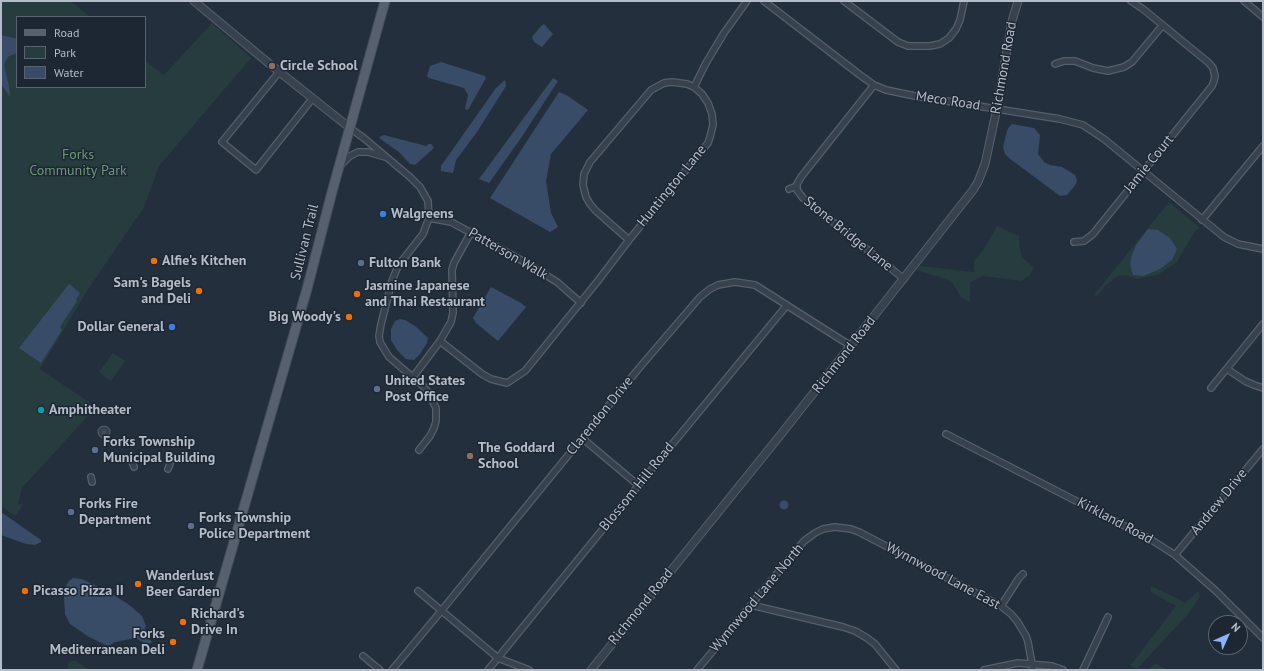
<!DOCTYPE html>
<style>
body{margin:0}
#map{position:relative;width:1264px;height:671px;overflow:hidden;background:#242f3e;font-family:"PT Sans",sans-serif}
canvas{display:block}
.frame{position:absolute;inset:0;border:2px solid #b4bcc9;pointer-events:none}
.legend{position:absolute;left:16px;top:16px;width:130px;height:72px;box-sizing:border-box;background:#1d2633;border:1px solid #59626f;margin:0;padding:5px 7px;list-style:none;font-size:12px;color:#b4bcc9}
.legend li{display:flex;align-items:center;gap:8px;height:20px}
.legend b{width:20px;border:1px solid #59626f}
.north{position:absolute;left:1208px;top:615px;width:40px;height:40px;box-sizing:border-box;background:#1d2633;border:1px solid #59626f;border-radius:50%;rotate:45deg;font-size:11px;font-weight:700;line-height:16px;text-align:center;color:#b4bcc9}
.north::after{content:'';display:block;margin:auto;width:14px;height:18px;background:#8ab4f8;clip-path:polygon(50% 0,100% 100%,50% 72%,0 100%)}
</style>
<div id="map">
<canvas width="1264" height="671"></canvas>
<div class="frame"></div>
<ul class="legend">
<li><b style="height:5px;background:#56606e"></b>Road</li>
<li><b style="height:11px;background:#263c3f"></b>Park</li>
<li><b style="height:11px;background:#394c67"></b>Water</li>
</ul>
<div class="north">N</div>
</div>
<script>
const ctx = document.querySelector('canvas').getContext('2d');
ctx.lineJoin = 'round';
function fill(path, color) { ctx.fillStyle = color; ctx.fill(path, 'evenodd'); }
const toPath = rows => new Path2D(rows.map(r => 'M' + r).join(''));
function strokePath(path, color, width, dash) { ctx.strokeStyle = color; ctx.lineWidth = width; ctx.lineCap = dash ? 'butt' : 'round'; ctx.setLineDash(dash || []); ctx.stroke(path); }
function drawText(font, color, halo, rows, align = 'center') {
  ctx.font = font + ' "PT Sans",sans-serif'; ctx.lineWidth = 3; ctx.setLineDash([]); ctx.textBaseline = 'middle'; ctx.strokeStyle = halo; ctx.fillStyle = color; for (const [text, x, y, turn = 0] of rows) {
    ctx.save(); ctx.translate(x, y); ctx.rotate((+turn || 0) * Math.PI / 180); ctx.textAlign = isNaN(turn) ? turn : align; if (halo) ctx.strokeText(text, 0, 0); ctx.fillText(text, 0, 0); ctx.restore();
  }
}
fill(toPath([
 [1,1,70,1,90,17,17,17,17,87,145,87,145,61,164,75,212,23,251,58,159,166,144,207,87,291,40,369,96,407,22,488,18,503,23,505,15,516,1,506],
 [1169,202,1200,228,1195,231,1177,262,1159,274,1151,276,1137,279,1126,275,1120,275,1116,277,1106,285,1097,296,1094,295],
 [997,226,1019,236,1019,245,1022,257,1034,268,1030,275,1021,281,983,276,970,282,970,302,961,297,951,281,917,270,920,266,974,272,974,261,982,252],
 [113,353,125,361,111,381,99,372],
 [483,441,490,446,485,452,479,447],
 [1151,586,1180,600,1185,603,1198,591,1200,596,1188,614,1137,669,1130,666,1176,606,1151,592],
 [70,661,76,661,89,670,68,670,68,663],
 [1155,663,1168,670,1149,670]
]), '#263c3f');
fill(toPath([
 [544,24,553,34,542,47,534,42,532,37,541,26],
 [1,35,17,39,17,53,9,56,6,60,4,65,9,86,10,97,1,84],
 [441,62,485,76,486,78,468,110,465,109,468,95,464,88,429,78,427,76,430,66],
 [553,78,558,81,521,138,489,183,479,179],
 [505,80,506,86,477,132,456,160,453,173,441,171,441,166,496,88],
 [559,92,568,96,588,110,551,154,546,181,551,213,558,227,550,232,490,198],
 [1012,124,1034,128,1040,135,1038,154,1044,162,1050,165,1062,167,1075,175,1077,180,1076,184,1067,195,1060,196,1009,158,1005,154,1003,147,1007,131,1009,127],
 [384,135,426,146,429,144,431,144,434,148,415,165,410,164,399,152,379,138,381,136],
 [1148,229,1158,230,1170,238,1177,249,1172,260,1160,269,1143,276,1133,275,1130,264,1132,255,1136,245],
 [69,284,80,293,76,300,77,301,60,327,62,330,41,363,19,348],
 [491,287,521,303,526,307,498,341,476,323,473,318],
 [400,319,405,320,415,326,428,338,427,343,420,354,414,360,406,359,397,350,391,340,391,329,395,321],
 '779.5 505a4.5 4.5 0 1 1 9 0a4.5 4.5 0 1 1-9 0Z',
 [1,512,41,540,41,542,35,545,26,544,1,535],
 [73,578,82,579,109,592,128,604,142,616,146,626,144,631,152,642,147,645,136,638,115,642,108,646,89,637,70,624,65,614,64,597,65,588,69,581]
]), '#394c67');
const pedestrian = toPath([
 '100.5 432a3.5 3.5 0 1 1 7 0a3.5 3.5 0 1 1-7 0Z'
]);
const minor = toPath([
 [764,1,860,75,874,85,886,90,915,96,1060,119,1083,125,1104,139,1224,237,1238,244,1263,249],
 [844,1,898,42,908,46,930,46,940,44,949,38,956,29,960,20,964,1],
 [1244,1,1263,17],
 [1055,64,1064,61,1075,61,1093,68,1108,71,1124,67,1132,62,1162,26],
 [279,72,222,142,256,170,312,99],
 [874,85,801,177,797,184,797,190,803,198,904,279],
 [694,87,706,63,724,33,747,1],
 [350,128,365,139,410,177,420,187,428,201,429,218,423,234,398,266,392,281,381,324,379,336,380,342,389,357,423,386,428,392,436,408,436,421,434,428,430,436,419,450],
 [341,165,350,156,358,152,368,152,385,157],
 [789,189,797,186],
 [429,218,451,222,521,260,557,282,581,303],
 [1202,220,1263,146],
 [1074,242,1084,241,1093,234,1212,86,1214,81,1215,76,1213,68,1209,63,1143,9,1131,1],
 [440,341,482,374,491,379,507,383,525,371,597,282,629,240,708,143,710,137,713,125,712,114,708,103,702,94,694,87,687,84,672,82,664,83,651,90,590,162,584,174,583,185,586,197,590,204,596,211,629,240],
 [1227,369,1245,381,1254,385,1263,388],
 [413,377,440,341,451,322,453,313,452,270,454,263,471,232],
 [1211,388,1263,324],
 [946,434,1150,539,1161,546,1175,555,1216,591,1263,638],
 [582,438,638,485],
 [132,462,134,467],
 [168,469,170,464],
 [91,477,92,482],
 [1175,555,1263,449],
 [418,591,498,658,529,670],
 [751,605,843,627,855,631,867,638,875,644,896,670],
 [1001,606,1019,578,1023,574],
 [363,656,380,670],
 [392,670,442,610,640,367,700,297,710,289,718,285,735,282,755,285,851,346],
 [488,670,651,470,787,305],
 [697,670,804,541,815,533,823,529,835,527,851,529,859,532,1001,606,1011,614,1017,621,1026,636,1028,642,1033,670],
 [984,670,1018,663,1052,666,1063,670],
 [1083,670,1108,617]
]);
const tertiary = toPath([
 [194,1,272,66,350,128],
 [591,670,782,433,973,190,978,182,985,164,997,108,1012,21,1018,1]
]);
const primary = toPath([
 [197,670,307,289,332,192,385,1]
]);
strokePath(pedestrian, '#565f6c', 6);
strokePath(minor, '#565f6c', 8);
strokePath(tertiary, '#565f6c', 9);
strokePath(primary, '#414a57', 11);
strokePath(pedestrian, '#38414e', 4);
strokePath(minor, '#38414e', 5.5);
strokePath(tertiary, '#38414e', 7);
strokePath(primary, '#56606e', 9);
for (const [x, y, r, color] of [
 [272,66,4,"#8d6e63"],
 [383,214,4,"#3f7fe0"],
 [154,261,4,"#e8710a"],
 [361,263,4,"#5c6f8a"],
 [199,291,4,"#e8710a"],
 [357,294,4,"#e8710a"],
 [349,317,4,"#e8710a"],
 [172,327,4,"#3f7fe0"],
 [377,389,4,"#5c6f8a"],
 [41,410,4,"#0f9aa8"],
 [95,450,4,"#5c6f8a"],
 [470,456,4,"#8d6e63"],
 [71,512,4,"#5c6f8a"],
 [191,526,4,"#5c6f8a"],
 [138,584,4,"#e8710a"],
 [25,591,4,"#e8710a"],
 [183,622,4,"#e8710a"],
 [173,642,4,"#e8710a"]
]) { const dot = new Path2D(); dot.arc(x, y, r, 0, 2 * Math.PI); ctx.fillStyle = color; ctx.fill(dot); strokePath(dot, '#1d2633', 1.5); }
drawText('bold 14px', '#b4bcc9', '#1d2633', [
 ["Circle School",280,66],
 ["Walgreens",391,214],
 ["Alfie's Kitchen",162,261],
 ["Fulton Bank",369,263],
 ["Sam's Bagels",191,283,"right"],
 ["and Deli",191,299,"right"],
 ["Jasmine Japanese",365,286],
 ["and Thai Restaurant",365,302],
 ["Big Woody's",341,317,"right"],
 ["Dollar General",164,327,"right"],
 ["United States",385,381],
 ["Post Office",385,397],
 ["Amphitheater",49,410],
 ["Forks Township",103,442],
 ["Municipal Building",103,458],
 ["The Goddard",478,448],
 ["School",478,464],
 ["Forks Fire",79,504],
 ["Department",79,520],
 ["Forks Township",199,518],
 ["Police Department",199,534],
 ["Wanderlust",146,576],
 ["Beer Garden",146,592],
 ["Picasso Pizza II",33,591],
 ["Richard's",191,614],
 ["Drive In",191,630],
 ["Forks",165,634,"right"],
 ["Mediterranean Deli",165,650,"right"]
], 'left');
drawText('14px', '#b4bcc9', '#1d2633', [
 ["Richmond Road",1004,68,-80],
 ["Meco Road",948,101,9],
 ["Jamie Court",1149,164,-51],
 ["Huntington Lane",672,186,-51],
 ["Stone Bridge Lane",848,234,39],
 ["Sullivan Trail",305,242,-76],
 ["Patterson Walk",508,254,30],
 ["Richmond Road",844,355,-52],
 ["Clarendon Drive",600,416,-51],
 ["Blossom Hill Road",637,487,-51],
 ["Andrew Drive",1219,502,-51],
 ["Kirkland Road",1115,521,28],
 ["Wynnwood Lane East",943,576,28],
 ["Wynnwood Lane North",757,598,-50],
 ["Richmond Road",641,607,-51]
]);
drawText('14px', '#6b9a76', '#1d2633', [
 ["Forks",78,155],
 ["Community Park",78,171]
]);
</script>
